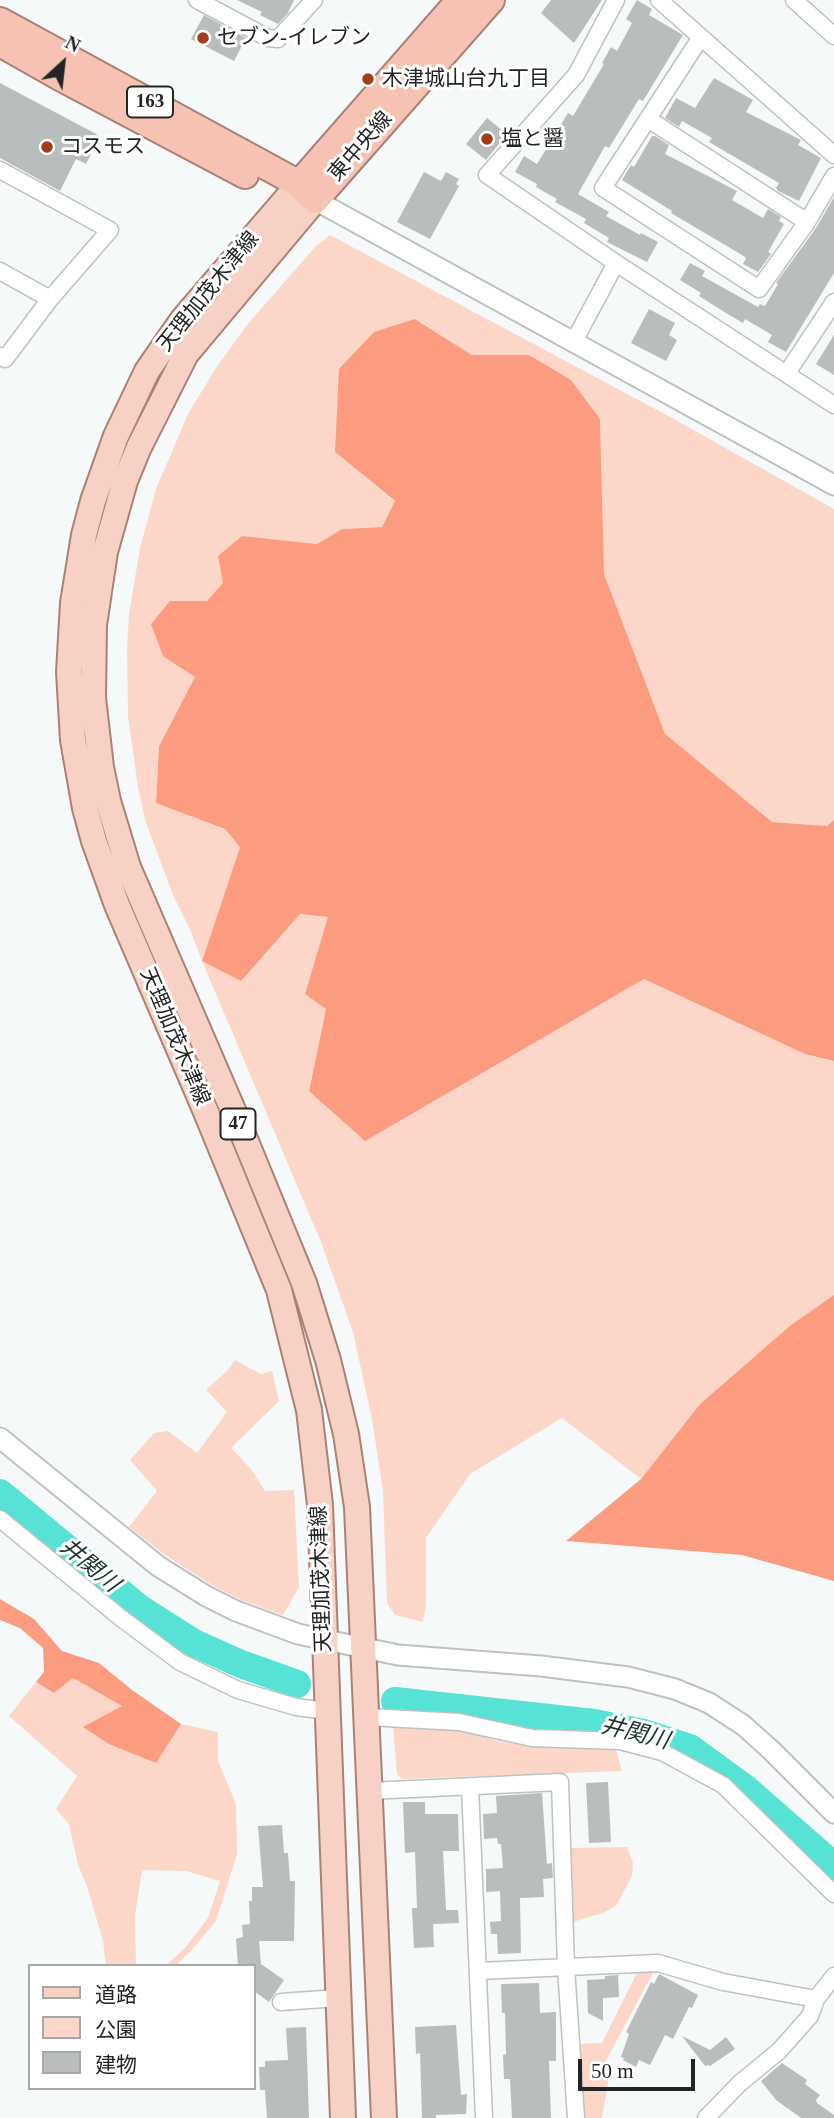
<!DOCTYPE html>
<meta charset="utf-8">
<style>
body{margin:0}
#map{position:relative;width:834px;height:2118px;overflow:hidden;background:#f5f9f9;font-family:"Times New Roman","Noto Sans JP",serif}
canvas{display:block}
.legend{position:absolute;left:28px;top:1964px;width:228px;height:126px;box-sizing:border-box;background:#fff;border:2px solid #a7a7a7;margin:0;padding:9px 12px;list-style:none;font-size:21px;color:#232424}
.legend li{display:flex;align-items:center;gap:14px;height:35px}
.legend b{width:35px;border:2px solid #a7a7a7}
.north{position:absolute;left:28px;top:28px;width:70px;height:70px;-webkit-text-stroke:5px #fff;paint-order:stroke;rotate:27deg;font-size:19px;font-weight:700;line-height:28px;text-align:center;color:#232424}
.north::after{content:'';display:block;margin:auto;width:24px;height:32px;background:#232424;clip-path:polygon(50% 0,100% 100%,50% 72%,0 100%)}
.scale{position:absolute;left:578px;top:2059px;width:117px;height:32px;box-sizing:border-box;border:4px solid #232424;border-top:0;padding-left:9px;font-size:21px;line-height:24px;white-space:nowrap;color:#232424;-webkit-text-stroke:5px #fff;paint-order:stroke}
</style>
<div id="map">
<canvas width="834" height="2118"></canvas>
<ul class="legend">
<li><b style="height:9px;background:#f8d1c6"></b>道路</li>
<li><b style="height:19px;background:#fdd6ca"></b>公園</li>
<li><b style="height:19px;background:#b9bdbd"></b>建物</li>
</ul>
<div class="north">N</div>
<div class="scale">50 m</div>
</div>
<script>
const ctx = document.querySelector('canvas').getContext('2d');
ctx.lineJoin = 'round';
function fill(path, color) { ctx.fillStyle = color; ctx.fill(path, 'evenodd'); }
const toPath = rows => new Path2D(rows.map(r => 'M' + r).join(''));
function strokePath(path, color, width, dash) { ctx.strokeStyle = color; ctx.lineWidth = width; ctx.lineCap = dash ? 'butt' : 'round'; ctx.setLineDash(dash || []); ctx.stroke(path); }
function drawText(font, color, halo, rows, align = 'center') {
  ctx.font = font + ' "Times New Roman","Noto Sans JP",serif'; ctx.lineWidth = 6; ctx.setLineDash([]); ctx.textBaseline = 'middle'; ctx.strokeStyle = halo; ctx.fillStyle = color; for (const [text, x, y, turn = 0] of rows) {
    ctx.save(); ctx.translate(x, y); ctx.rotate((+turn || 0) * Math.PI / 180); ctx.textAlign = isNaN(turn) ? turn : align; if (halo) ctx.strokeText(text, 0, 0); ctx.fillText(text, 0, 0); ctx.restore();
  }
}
fill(toPath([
 [330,235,674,419,834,509,834,820,827,826,772,822,665,735,604,574,600,419,529,355,472,355,416,319,335,452,395,502,382,527,342,529,317,544,242,537,223,584,207,601,170,601,195,677,159,746,156,803,225,829,240,847,202,961,241,980,300,914,329,917,305,994,326,1008,309,1090,364,1140,644,979,805,1054,834,1061,834,1295,791,1325,700,1404,641,1479,562,1418,470,1474,426,1538,426,1604,423,1622,395,1615,387,1603,383,1491,372,1419,353,1332,321,1242,202,961,190,929,173,895,146,823,138,787,128,716,127,648,129,614,140,548,156,489,189,412,216,368,247,325,316,246],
 [235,1360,261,1374,272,1371,279,1401,231,1448,251,1469,265,1491,294,1490,299,1587,283,1615,241,1600,212,1585,165,1555,129,1527,157,1491,130,1460,154,1433,168,1431,197,1453,227,1412,206,1390,228,1370],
 [73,1678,123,1706,84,1727,155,1763,181,1724,218,1732,218,1761,236,1804,237,1854,216,1921,190,1952,175,1966,165,1966,184,1949,208,1918,220,1881,186,1871,142,1870,135,1916,136,1966,106,1966,103,1941,87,1886,78,1865,69,1824,56,1809,77,1776,9,1716,36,1682,54,1693],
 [393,1725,472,1729,493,1740,513,1744,615,1746,622,1771,402,1779,397,1774],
 [627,1847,633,1863,632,1876,616,1906,603,1913,573,1922,569,1848],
 [639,1969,655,1969,600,2072,609,2077,602,2118,580,2118,577,2044,602,2043]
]), '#fdd6ca');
fill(toPath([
 [415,319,472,355,529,355,571,380,600,419,604,574,665,734,772,822,827,826,834,820,834,1061,805,1054,644,979,365,1141,309,1091,326,1009,305,994,328,917,300,914,241,981,202,961,240,847,225,829,156,803,159,746,195,677,163,656,151,624,170,601,207,601,223,583,218,556,242,536,317,544,342,529,382,527,395,501,335,452,339,369,374,332],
 [834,1295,834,1581,742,1555,566,1541,641,1479,700,1404,791,1325],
 [0,1599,34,1619,62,1651,99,1663,132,1690,181,1724,156,1763,109,1744,83,1727,122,1706,73,1678,54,1693,36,1682,44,1672,43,1648,20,1628,0,1620]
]), '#fb9c80');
strokePath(toPath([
 [0,1493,139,1608,194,1643,241,1664,297,1684],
 [395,1701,594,1723,644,1733,690,1748,746,1789,834,1866]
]), '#56e2d4', 28);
fill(toPath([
 [237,0,294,0,288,13,278,24,260,15,262,12],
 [551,0,602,0,574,43,541,13],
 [637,0,652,9,649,15,683,35,643,101,639,99,609,148,605,146,578,194,609,212,606,216,640,235,641,233,658,242,647,262,607,242,609,238,584,223,586,219,555,202,557,199,536,187,537,184,515,172,524,156,537,164,568,113,573,116,604,64,602,63,611,47,617,51,632,23,626,19],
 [204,15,246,38,234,61,191,39],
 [714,78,753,100,746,112,801,140,798,145,821,158,799,201,778,191,776,188,779,183,709,142,712,138,682,121,679,127,665,118,676,98,695,108],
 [0,83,100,136,86,164,76,159,60,191,0,158],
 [487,118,507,134,486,160,466,144],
 [652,136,655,136,669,145,665,154,737,191,732,200,763,218,768,209,781,217,779,221,784,224,768,252,771,254,758,272,743,264,746,258,742,255,671,213,672,211,622,180,631,165,634,167],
 [424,172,441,181,446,172,459,179,456,184,459,186,430,239,397,222],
 [834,197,834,273,786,352,768,342,772,335,745,319,743,323,726,313,699,296,701,293,680,280,690,263,705,271,702,276,758,307,760,304,765,306,778,284,776,283,816,228],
 [649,309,675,323,669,335,677,340,666,361,631,343],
 [834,335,834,375,816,364],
 [608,1782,611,1842,589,1843,586,1783],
 [542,1793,547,1864,552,1863,553,1878,543,1879,544,1897,520,1898,521,1953,498,1954,497,1934,491,1934,490,1922,501,1921,500,1891,486,1892,486,1869,503,1868,501,1844,498,1844,497,1838,484,1839,483,1814,497,1813,496,1796],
 [403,1802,425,1802,425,1814,458,1814,459,1851,443,1851,446,1910,458,1910,459,1923,433,1924,434,1947,414,1948,412,1908,417,1908,415,1852,405,1853],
 [282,1825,284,1853,288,1853,290,1881,295,1881,294,1941,259,1941,261,1964,284,1980,269,2002,254,1991,254,1966,238,1966,236,1939,243,1937,242,1925,250,1924,249,1901,252,1901,252,1887,263,1887,258,1826],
 [659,1974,698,1995,692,2008,689,2007,673,2039,665,2035,650,2065,639,2060,636,2067,623,2060,624,2058,621,2057,629,2034,626,2032,651,1982,654,1984],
 [618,1975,619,1997,603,1998,603,2021,588,2013,587,1980,605,1979,605,1976],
 [539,1983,540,2013,556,2012,556,2061,549,2061,551,2118,512,2118,510,2079,504,2079,503,2055,506,2054,505,2013,502,2013,501,1984],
 [456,2025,461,2095,467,2094,466,2114,436,2115,436,2118,422,2118,420,2053,416,2054,415,2027],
 [306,2027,309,2118,267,2118,265,2090,260,2090,259,2067,265,2067,265,2061,288,2060,286,2028],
 [682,2036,710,2050,726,2037,735,2049,710,2066,708,2065,705,2066],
 [782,2063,807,2080,805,2084,820,2095,816,2100,817,2103,834,2115,834,2118,801,2118,776,2100,761,2081]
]), '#b9bdbd');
const minor = toPath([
 [197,0,268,38,278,39,314,0],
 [616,0,576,75,487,175,616,263,834,405],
 [659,0,834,155],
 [794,0,834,36],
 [701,37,603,188,759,289,807,222,834,176],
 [648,119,807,222],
 [0,170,110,230,50,299,5,359,0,356],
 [0,271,50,299],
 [573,343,616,263],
 [787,373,834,302],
 [0,1519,121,1618,180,1662,238,1690,296,1707,327,1711],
 [368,1717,459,1722,532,1738,620,1741,662,1752,723,1785,834,1894],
 [470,1786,484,2118],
 [369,1791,560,1782,566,1967,576,2118],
 [479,1971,658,1963,723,1982,816,1999],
 [281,2002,338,1998],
 [706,2118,740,2083,779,2051,810,2016,816,1999,834,1976]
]);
const tertiary = toPath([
 [315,200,834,485],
 [0,1438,158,1566,206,1596,236,1611,298,1634,398,1655,541,1666,628,1677,675,1689,709,1703,743,1725,771,1750,834,1813]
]);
const primary = toPath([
 [299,184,183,319,147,371,116,436,93,501,84,535,73,603,69,672,73,740,85,808,94,841,117,905,206,1112,279,1290,309,1410,320,1505,343,2118],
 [315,200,186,354,139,447,125,481,105,552,94,625,93,698,101,767,108,801,128,867,236,1117,304,1283,328,1360,346,1434,357,1507,384,2118]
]);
const trunk = toPath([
 [0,21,299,184,315,200],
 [0,43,60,77,245,175],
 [299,184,460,0],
 [315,200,491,0]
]);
strokePath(minor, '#bdc2c1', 19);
strokePath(tertiary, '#bdc2c1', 23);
strokePath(primary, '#aa8175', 28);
strokePath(trunk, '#aa8175', 30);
strokePath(minor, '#fff', 16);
strokePath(tertiary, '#fff', 19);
strokePath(primary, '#f8d1c6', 24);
strokePath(trunk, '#f6c2b3', 26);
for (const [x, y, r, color] of [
 [203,38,7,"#a43d1c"],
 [368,79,7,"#a43d1c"],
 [487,139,7,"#a43d1c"],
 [47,147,7,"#a43d1c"]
]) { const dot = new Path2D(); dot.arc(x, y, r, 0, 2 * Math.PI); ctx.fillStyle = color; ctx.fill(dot); strokePath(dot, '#fff', 2.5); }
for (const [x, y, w] of [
 [150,102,46],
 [238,1124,35]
]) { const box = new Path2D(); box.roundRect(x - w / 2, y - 15.5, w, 31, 5); ctx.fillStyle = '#fff'; ctx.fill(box); strokePath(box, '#232424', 2); }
drawText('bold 19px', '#232424', null, [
 ["163",150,102],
 ["47",238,1124]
]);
drawText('21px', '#232424', '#fff', [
 ["セブン-イレブン",217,38],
 ["木津城山台九丁目",382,79],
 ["塩と醤",501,139],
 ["コスモス",61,147]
], 'left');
drawText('21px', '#232424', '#fff', [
 ["東中央線",361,147,-49],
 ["天理加茂木津線",209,292,-51],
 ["天理加茂木津線",174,1037,67],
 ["天理加茂木津線",322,1579,-92]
]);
drawText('italic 23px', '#1b3330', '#fff', [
 ["井関川",89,1566,40],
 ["井関川",635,1734,14]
]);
</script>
